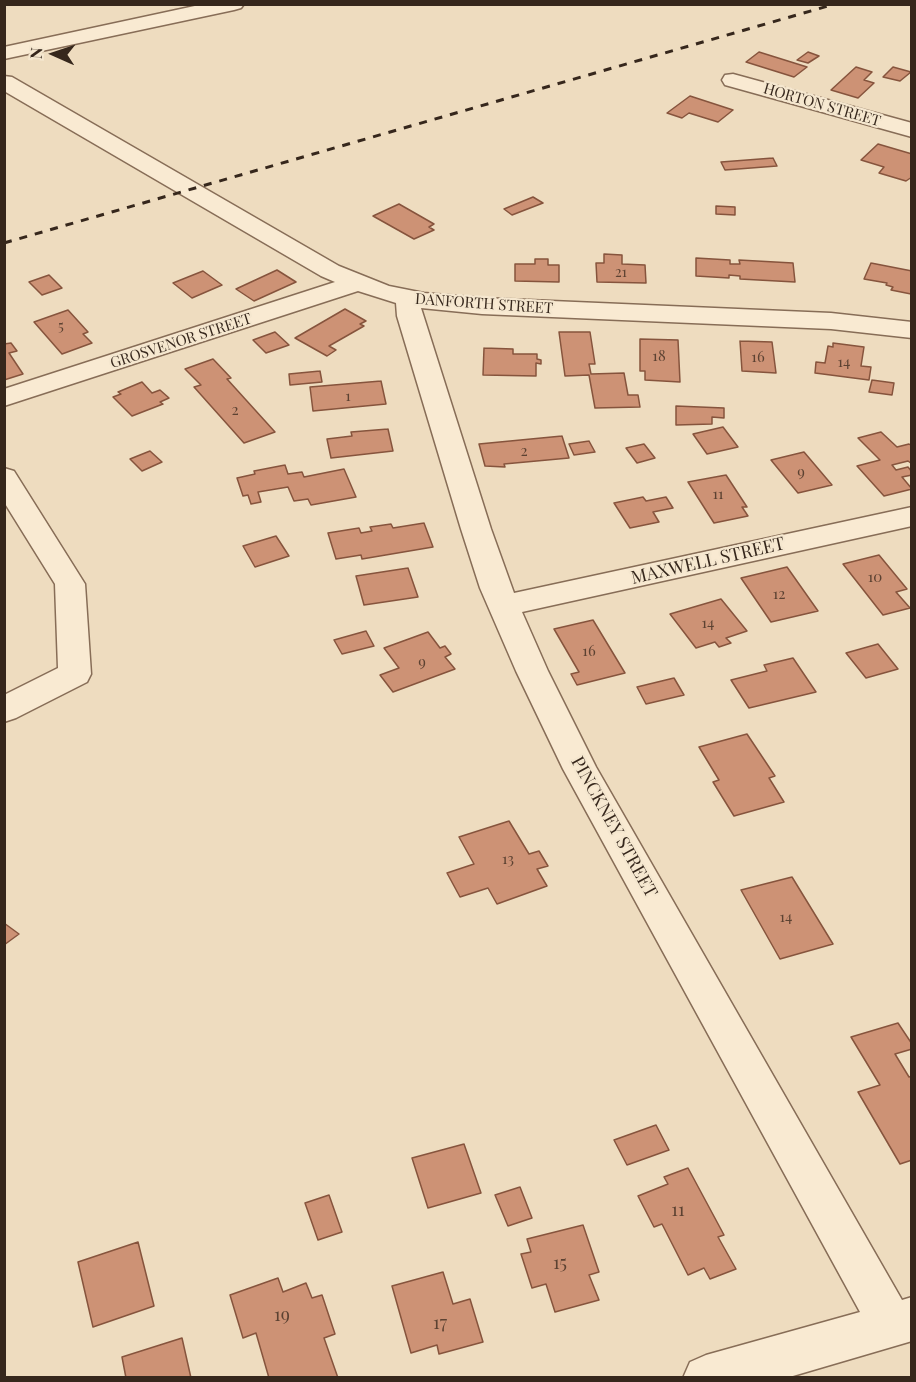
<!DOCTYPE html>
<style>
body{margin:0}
#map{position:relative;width:916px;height:1382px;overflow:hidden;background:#eedcbf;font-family:"Playfair Display",serif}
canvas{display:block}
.frame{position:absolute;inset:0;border:6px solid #36271c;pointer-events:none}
.north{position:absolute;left:24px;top:24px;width:60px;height:60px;-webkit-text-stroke:4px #f5e7cf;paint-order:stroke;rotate:273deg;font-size:16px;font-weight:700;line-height:24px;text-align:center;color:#36271c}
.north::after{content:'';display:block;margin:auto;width:21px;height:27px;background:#36271c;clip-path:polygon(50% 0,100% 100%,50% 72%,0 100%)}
</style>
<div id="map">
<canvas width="916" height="1382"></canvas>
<div class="frame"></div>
<div class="north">N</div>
</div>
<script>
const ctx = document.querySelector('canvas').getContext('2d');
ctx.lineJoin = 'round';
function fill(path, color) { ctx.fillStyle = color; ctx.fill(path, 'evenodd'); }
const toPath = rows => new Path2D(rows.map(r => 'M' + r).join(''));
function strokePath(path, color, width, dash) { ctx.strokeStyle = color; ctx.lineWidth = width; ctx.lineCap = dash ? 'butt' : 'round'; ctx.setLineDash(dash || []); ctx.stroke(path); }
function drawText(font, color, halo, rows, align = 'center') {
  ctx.font = font + ' "Playfair Display",serif'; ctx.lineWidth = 4.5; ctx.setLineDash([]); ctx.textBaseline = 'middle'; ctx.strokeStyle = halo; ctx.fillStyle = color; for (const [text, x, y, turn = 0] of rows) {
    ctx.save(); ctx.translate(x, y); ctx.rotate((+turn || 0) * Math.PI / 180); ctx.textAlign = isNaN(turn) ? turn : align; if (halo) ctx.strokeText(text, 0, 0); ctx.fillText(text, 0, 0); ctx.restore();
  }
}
const building = toPath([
 [759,52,807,67,794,77,746,62,759,52],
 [808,52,819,56,808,63,797,60,808,52],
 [856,67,872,72,864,80,874,83,858,98,831,90,856,67],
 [893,67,911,72,900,81,883,77,893,67],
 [690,96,733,110,718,122,689,113,682,118,667,113,690,96],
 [878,144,912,154,912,177,906,181,879,173,884,167,861,160,878,144],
 [773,158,777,166,725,170,721,162,773,158],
 [533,197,543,203,512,215,504,209,533,197],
 [399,204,434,224,429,227,434,230,414,239,373,216,399,204],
 [716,206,735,207,735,215,716,214,716,206],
 [604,254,622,255,622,264,645,265,646,283,597,282,596,263,604,263,604,254],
 [696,258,730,260,730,264,740,264,739,260,793,263,795,282,740,279,740,276,729,275,729,278,696,276,696,258],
 [535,259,548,259,548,265,559,265,559,282,515,281,515,264,535,264,535,259],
 [871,263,912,271,911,294,891,290,893,287,886,285,887,283,864,279,871,263],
 [277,270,296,282,254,301,236,289,277,270],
 [203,271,222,285,192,298,173,283,203,271],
 [49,275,62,288,42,295,29,282,49,275],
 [345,309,366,321,360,324,364,326,329,346,336,350,327,356,295,338,345,309],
 [68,310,88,332,83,334,92,343,62,354,34,322,68,310],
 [275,332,289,345,266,353,253,340,275,332],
 [559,332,590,332,595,364,589,364,591,374,624,373,628,395,638,395,640,407,595,408,589,375,565,376,559,332],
 [640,339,678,340,680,382,645,380,645,371,640,371,640,339],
 [740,341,772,342,776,373,742,371,740,341],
 [11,343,17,351,9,353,23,374,4,380,4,344,11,343],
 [833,343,864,347,861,366,871,367,869,380,815,373,816,362,825,363,828,346,833,347,833,343],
 [484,348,513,349,513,354,537,354,537,359,541,360,541,364,536,363,536,376,483,375,484,348],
 [213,359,231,378,227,379,275,432,244,443,194,387,201,385,185,369,213,359],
 [320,371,322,382,290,385,289,374,320,371],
 [872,380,894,383,892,395,869,392,872,380],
 [381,381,386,404,313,411,310,387,381,381],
 [142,382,152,393,160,390,169,398,160,402,163,404,132,416,113,397,121,394,118,392,142,382],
 [676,406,724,408,724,418,712,417,712,424,676,425,676,406],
 [723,427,738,447,707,454,693,434,723,427],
 [388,429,393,451,331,458,327,439,352,436,351,432,388,429],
 [881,432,897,447,909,444,912,446,912,464,908,461,892,465,896,470,908,467,912,472,912,475,902,477,912,489,884,496,857,466,880,460,858,438,881,432],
 [562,436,569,458,504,464,505,467,485,466,479,444,562,436],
 [589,441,595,452,574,455,569,444,589,441],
 [644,444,655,458,637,463,626,448,644,444],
 [150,451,162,462,142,471,130,459,150,451],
 [804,452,832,485,798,493,771,460,804,452],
 [285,465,288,474,302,472,304,477,344,469,356,497,311,505,308,499,294,501,288,487,258,492,261,502,251,504,248,495,243,496,237,478,255,474,254,471,285,465],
 [726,475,747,507,742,507,748,516,714,523,688,482,726,475],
 [643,497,646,501,666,497,673,508,653,512,659,522,630,528,614,503,643,497],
 [424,523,433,547,362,559,361,555,336,559,328,533,359,528,361,533,372,531,370,527,391,524,393,528,424,523],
 [276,536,289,556,255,567,243,546,276,536],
 [879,555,907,589,896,592,910,608,883,615,843,564,879,555],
 [787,567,818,611,771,622,741,578,787,567],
 [408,568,418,597,364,605,356,576,408,568],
 [721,599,747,631,726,638,731,643,719,647,715,642,696,648,670,614,721,599],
 [593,620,625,673,577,685,571,674,579,672,554,629,593,620],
 [366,631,374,646,342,654,334,640,366,631],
 [428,632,440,648,445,646,451,654,445,657,455,669,393,692,380,675,399,668,384,648,428,632],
 [878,644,898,669,866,678,846,653,878,644],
 [793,658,816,692,749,708,731,680,767,671,764,665,793,658],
 [674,678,684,695,646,704,637,687,674,678],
 [747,734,775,776,769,778,784,802,734,816,713,782,719,780,699,747,747,734],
 [509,821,529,854,539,851,548,866,537,869,547,886,497,904,488,888,460,897,447,873,474,864,459,837,509,821],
 [792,877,833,944,780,959,741,890,792,877],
 [4,923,19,934,4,945,4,923],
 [898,1023,912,1044,912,1049,895,1054,909,1077,912,1076,912,1160,900,1164,858,1092,880,1085,851,1037,898,1023],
 [656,1125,669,1150,627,1165,614,1140,656,1125],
 [464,1144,481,1193,428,1208,412,1158,464,1144],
 [688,1168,724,1235,718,1237,736,1269,710,1279,704,1268,688,1275,662,1224,654,1227,638,1196,668,1184,664,1177,688,1168],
 [520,1187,532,1218,508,1226,495,1195,520,1187],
 [329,1195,342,1232,318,1240,305,1203,329,1195],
 [583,1225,599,1272,589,1275,599,1300,555,1312,546,1284,532,1288,521,1254,531,1252,527,1239,583,1225],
 [138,1242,154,1306,93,1327,78,1262,138,1242],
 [443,1272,453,1304,470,1299,483,1342,439,1354,437,1345,411,1353,392,1286,443,1272],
 [278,1278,283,1292,306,1283,312,1298,322,1295,335,1334,324,1338,338,1378,269,1378,256,1333,243,1338,230,1295,278,1278],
 [182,1338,191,1378,126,1378,122,1357,182,1338]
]);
fill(building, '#cd9275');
strokePath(building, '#86543d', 1.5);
const minor = toPath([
 [204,4,244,4,241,8,234,10,4,59,4,47,204,4],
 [733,74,912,123,912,137,725,85,722,80,725,75,733,74],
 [4,76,12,77,339,266,389,286,424,293,482,298,831,313,912,322,912,338,831,329,482,314,421,308,491,529,514,593,912,507,912,526,522,612,548,671,596,767,902,1300,912,1297,912,1341,786,1378,683,1378,690,1362,706,1355,860,1312,563,769,516,671,480,588,461,529,397,316,396,303,358,291,4,406,4,389,335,282,321,276,4,91,4,76],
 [4,468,14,471,85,584,91,674,87,682,16,718,4,722,4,695,58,668,55,584,4,502,4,468]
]);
strokePath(minor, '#876d57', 3);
fill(minor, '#f9ead2');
strokePath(toPath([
 [4,243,835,4]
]), '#36271c', 3, [8, 8]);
drawText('14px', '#5c4232', null, [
 ["21",621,273],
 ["5",61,327]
]);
drawText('15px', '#36271c', '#f5e7cf', [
 ["HORTON STREET",822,105,16],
 ["DANFORTH STREET",484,304,4],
 ["GROSVENOR STREET",181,341,-18]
]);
drawText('15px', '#5c4232', null, [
 ["18",659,356],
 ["16",758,357],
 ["14",844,362],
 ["1",348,396],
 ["2",235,410],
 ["2",524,451],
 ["9",801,472],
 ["11",718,494],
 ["10",875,577],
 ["12",779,594],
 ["14",708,623],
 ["16",589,651],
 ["9",422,662],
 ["13",508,859],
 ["14",786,917]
]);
drawText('18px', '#36271c', '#f5e7cf', [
 ["MAXWELL STREET",708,561,-13],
 ["PINCKNEY STREET",614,827,61]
]);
drawText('18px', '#5c4232', null, [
 ["11",678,1210],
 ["15",560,1263],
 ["19",282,1315],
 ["17",440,1323]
]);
</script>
